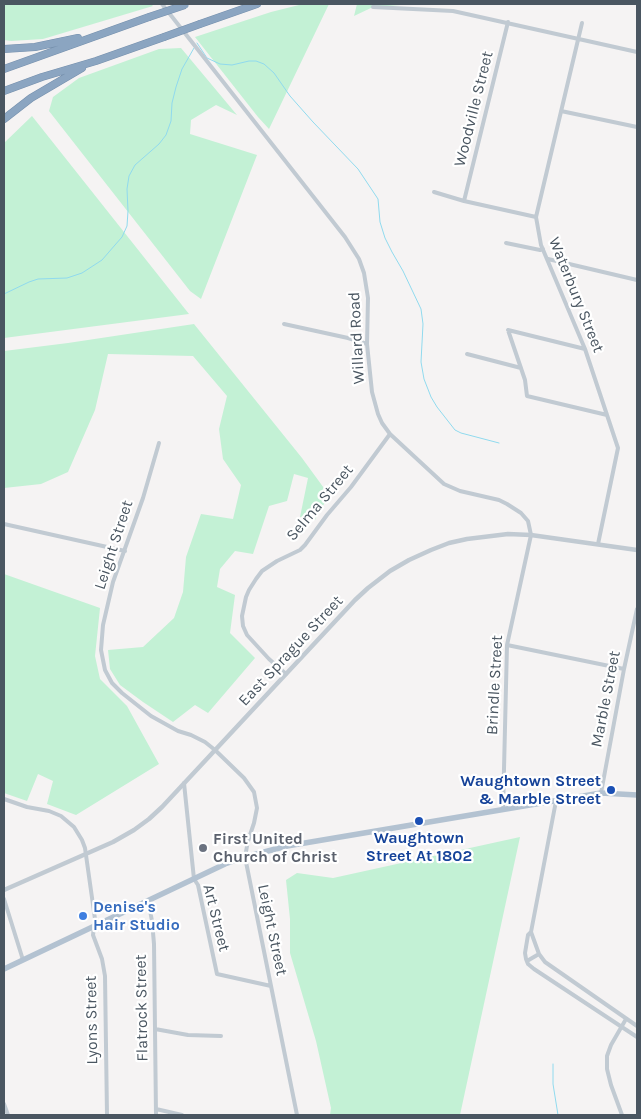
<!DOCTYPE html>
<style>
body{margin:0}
#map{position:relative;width:641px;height:1119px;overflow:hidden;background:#f5f3f3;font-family:Karla,sans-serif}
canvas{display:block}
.frame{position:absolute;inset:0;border:5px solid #4a5661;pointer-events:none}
</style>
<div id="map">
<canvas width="641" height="1119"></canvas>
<div class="frame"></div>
</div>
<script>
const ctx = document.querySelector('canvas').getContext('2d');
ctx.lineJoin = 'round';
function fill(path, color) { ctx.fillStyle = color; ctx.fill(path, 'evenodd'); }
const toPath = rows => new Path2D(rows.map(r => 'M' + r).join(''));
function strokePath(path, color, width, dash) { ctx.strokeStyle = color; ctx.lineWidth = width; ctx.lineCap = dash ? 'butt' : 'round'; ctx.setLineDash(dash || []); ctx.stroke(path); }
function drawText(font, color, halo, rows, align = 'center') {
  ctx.font = font + ' Karla,sans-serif'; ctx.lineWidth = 4.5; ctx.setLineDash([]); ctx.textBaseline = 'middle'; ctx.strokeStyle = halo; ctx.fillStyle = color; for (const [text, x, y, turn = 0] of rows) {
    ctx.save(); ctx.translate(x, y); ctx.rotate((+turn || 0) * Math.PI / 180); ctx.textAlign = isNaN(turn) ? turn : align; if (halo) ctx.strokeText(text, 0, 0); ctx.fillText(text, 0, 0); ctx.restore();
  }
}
fill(toPath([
 [4,4,151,4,153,6,43,39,11,41,4,40],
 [303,4,329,4,269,129,258,117,195,37,271,12],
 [357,4,414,4,373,7,354,16],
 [181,48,237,115,216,105,191,120,190,134,257,155,201,299,190,291,49,111,53,97,79,78,159,49],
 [32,116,189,314,4,338,4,143],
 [194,324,302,458,329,495,315,520,300,517,308,478,294,474,287,501,269,506,253,554,235,551,220,569,217,587,235,595,230,633,255,658,208,713,195,705,173,722,143,702,120,685,110,669,108,650,143,647,174,618,183,592,186,557,201,514,233,519,241,485,223,459,219,429,227,396,193,356,108,354,95,410,68,472,41,484,4,488,4,351,68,343],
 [4,574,100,608,95,656,100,679,127,706,159,764,76,815,47,804,53,781,38,774,27,801,4,793],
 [520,837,460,1115,330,1115,331,1108,316,1041,290,953,290,919,286,880,297,873,333,878]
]), '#c3f1d5');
strokePath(toPath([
 [197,43,207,58,220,64,232,65,249,61,256,61,264,64,274,73,290,96,313,122,358,169,378,199,380,222,385,238,392,252,403,271,421,309,423,324,421,362,424,379,431,397,437,407,455,430,461,433,499,443],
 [4,294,29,282,38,279,67,278,82,273,102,260,115,245,122,237,127,226,128,211,127,189,129,176,135,165,159,144,166,135,171,121,172,103,176,87,182,69,194,48],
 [553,1064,553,1084,558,1115]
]), '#90daee', 1);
const motorway = toPath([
 [200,24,257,4],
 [4,49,35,47,78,38],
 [4,69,149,17],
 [4,91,42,77,96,61,164,37],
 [4,119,31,98,82,68]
]);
strokePath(motorway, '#7690ad', 8);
strokePath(toPath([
 [162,4,345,237,359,259,364,273,368,298,367,344,372,392,378,414,382,423,390,434,444,484,460,491,499,500,507,504,521,513,528,521,531,535,507,645,503,810],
 [373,7,453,11,637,52],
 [582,23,536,217,541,245,585,349,618,448,598,544],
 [561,111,637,127],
 [434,192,464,201,536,217],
 [464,201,508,22],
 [506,243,540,250,543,249],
 [548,259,637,280],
 [284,324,348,338,367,344],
 [508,330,525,380,527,396,607,415],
 [508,330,585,349],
 [467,354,521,368],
 [159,443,143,498,113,582,103,625,101,650,105,670,112,683,122,693,151,716,178,731,191,735,205,742,215,750,244,778,254,792,257,808,254,823,248,841,245,857,297,1115],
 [4,524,125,551],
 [507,645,624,669],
 [286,674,269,659,247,635,243,626,242,616,246,597,249,590,256,579,262,571,277,561,300,550,305,545,327,515,351,487,390,434],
 [184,783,194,879,198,885,217,974,271,986],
 [601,793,624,669,637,609],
 [4,799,27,807,49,811,61,816,74,827,82,840,85,848,95,919,93,935,102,959,105,976,107,1115],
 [556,801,531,932,528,935,525,953,526,959,528,964,534,969,637,1037],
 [4,899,23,960],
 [148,900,152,921,154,944,156,1115],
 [531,932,539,954,545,962,637,1026],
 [527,961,539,954],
 [155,1029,188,1035,221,1036],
 [4,1104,8,1115],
 [156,1109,182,1115],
 [622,1115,611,1085,607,1069,607,1056,611,1045,626,1019]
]), '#c1cad2', 4);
strokePath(toPath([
 [4,890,113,842,134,830,149,819,162,807,355,600,368,588,390,571,409,560,431,550,449,543,467,539,508,534,531,535,637,550]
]), '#c1cad2', 4.5);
strokePath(toPath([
 [4,969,225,864,245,857,287,846,601,793,637,795]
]), '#b3c2d1', 5.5);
strokePath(motorway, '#8ba5c1', 7);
const motorwayBridge = toPath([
 [149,17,185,5],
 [164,37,200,24]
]);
strokePath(motorwayBridge, '#7690ad', 8, []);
strokePath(motorwayBridge, '#8ba5c1', 7);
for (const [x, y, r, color] of [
 [611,790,5,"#1a4fb4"],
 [419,821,5,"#1a4fb4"],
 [203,848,5,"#6b7280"],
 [83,916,5,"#3f7fe0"]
]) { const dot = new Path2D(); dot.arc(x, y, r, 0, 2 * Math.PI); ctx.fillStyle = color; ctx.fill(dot); strokePath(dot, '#fff', 2); }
drawText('16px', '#4a5661', '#fff', [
 ["Woodville Street",474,109,-76],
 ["Waterbury Street",576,295,68],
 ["Willard Road",357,338,-93],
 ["Selma Street",320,503,-50],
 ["Leight Street",114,545,-72],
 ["East Sprague Street",291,651,-47],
 ["Brindle Street",495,685,-87],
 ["Marble Street",606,699,-79],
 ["Art Street",216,918,76],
 ["Leight Street",272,930,78],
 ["Flatrock Street",142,1008,-91],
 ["Lyons Street",92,1020,-91]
]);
drawText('bold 16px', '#164399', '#fff', [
 ["Waughtown Street",601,781],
 ["& Marble Street",601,799],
 ["Waughtown",419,838,"center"],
 ["Street At 1802",419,856,"center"]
], 'right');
drawText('bold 16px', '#5b616d', '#fff', [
 ["First United",213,839],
 ["Church of Christ",213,857]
], 'left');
drawText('bold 16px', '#366cbe', '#fff', [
 ["Denise's",93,907],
 ["Hair Studio",93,925]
], 'left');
</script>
